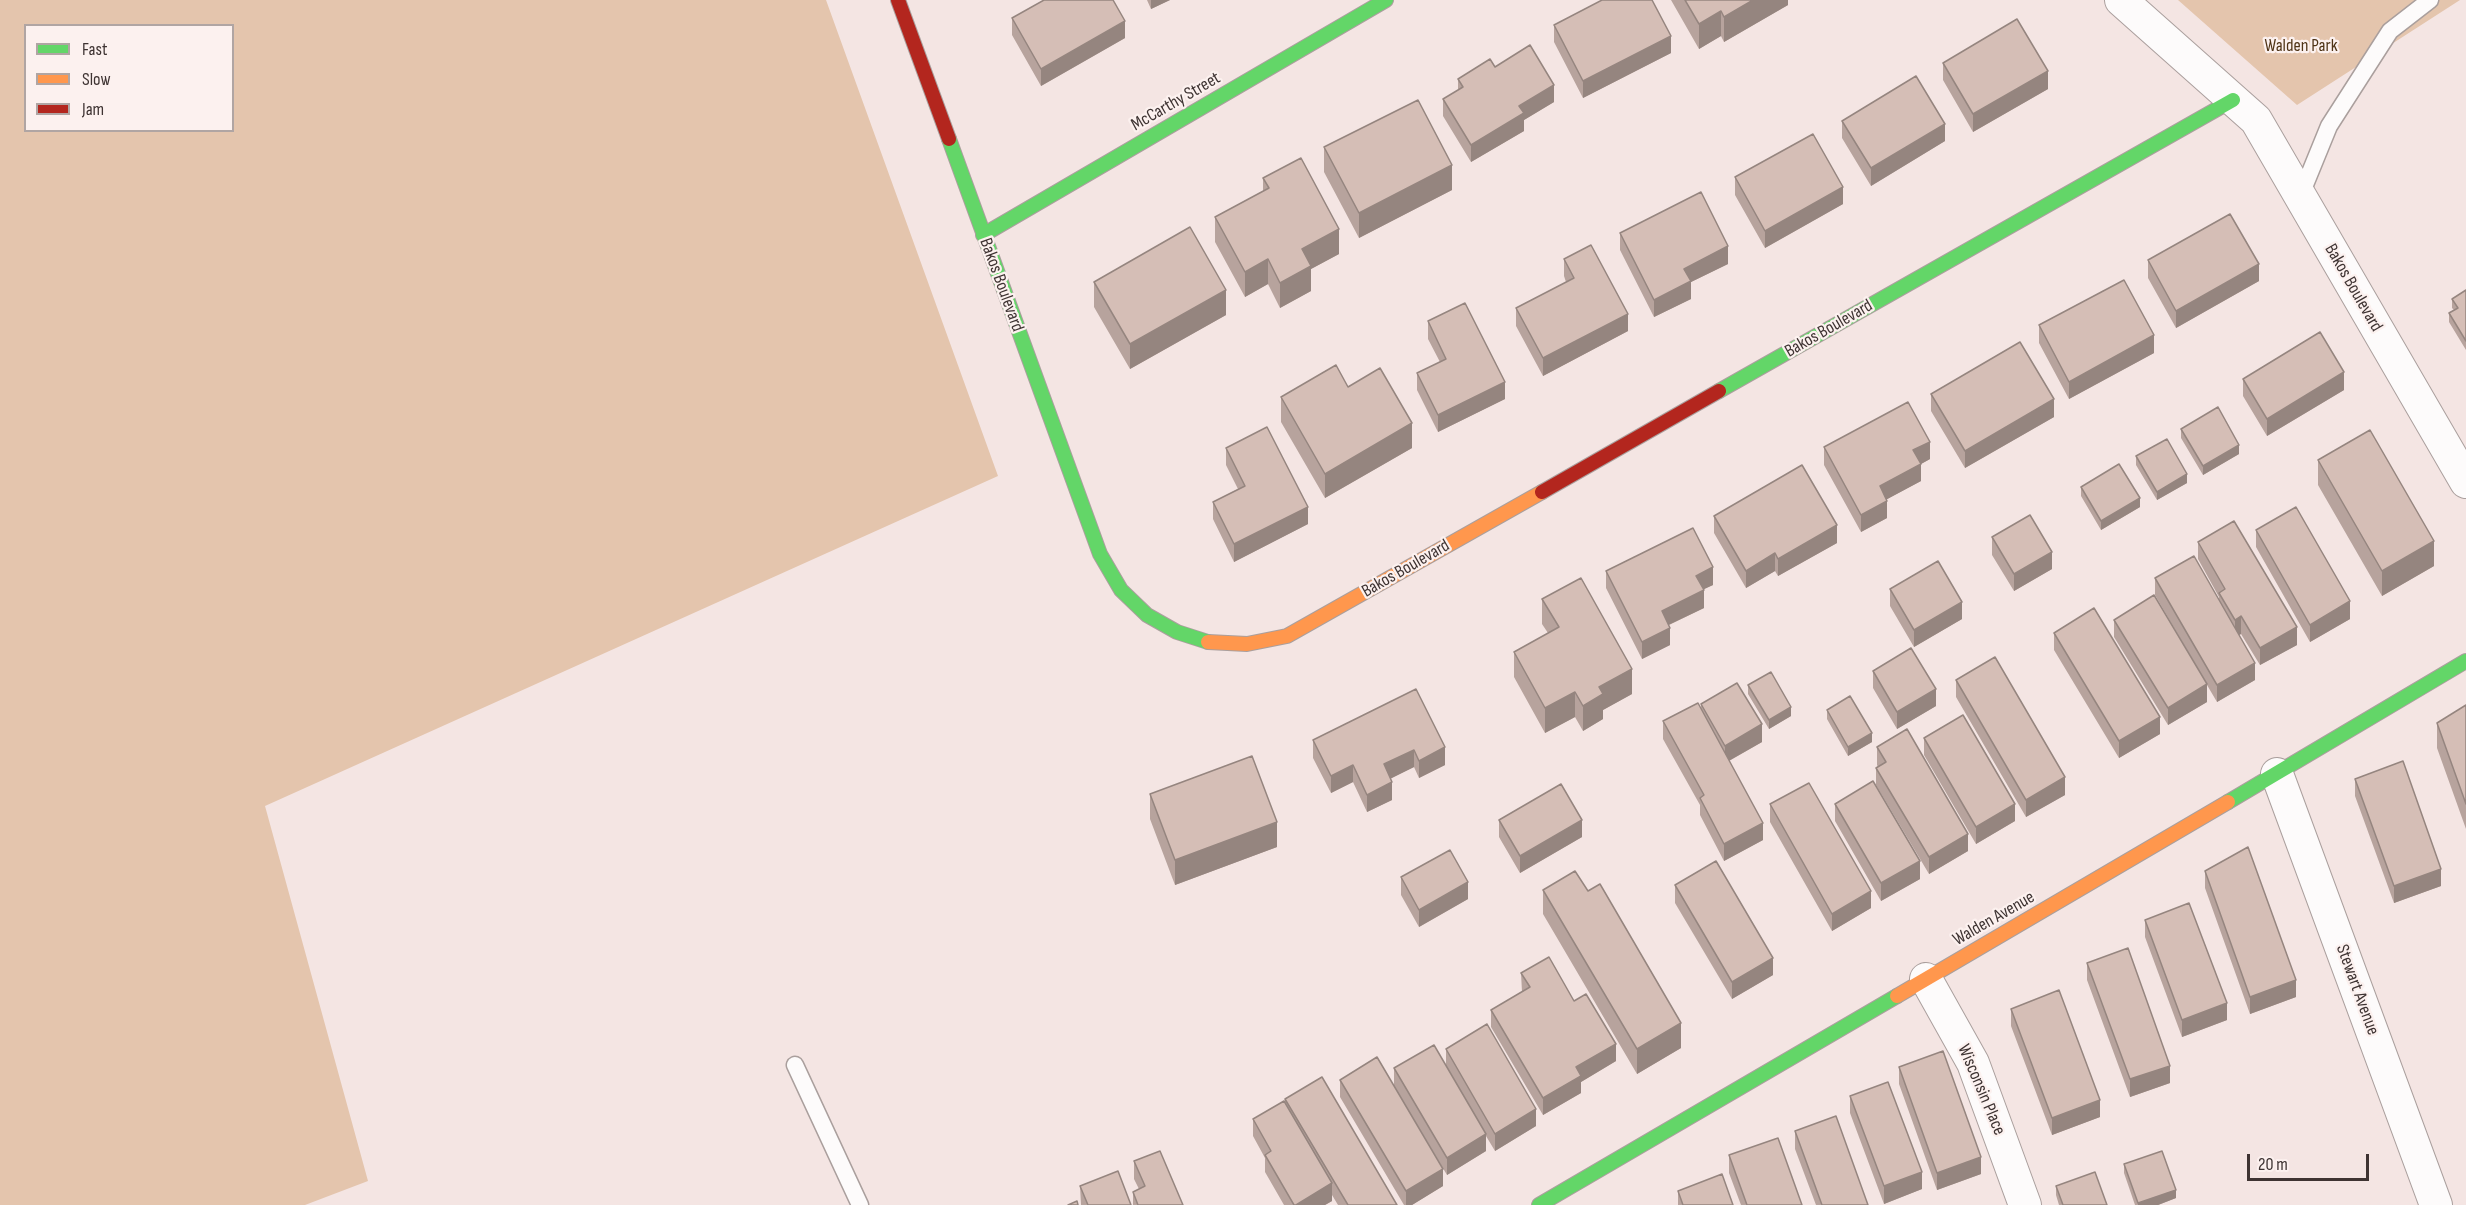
<!DOCTYPE html>
<style>
body{margin:0}
#map{position:relative;width:2466px;height:1205px;overflow:hidden;background:#f4e5e3;font-family:"Sofia Sans Condensed",sans-serif}
canvas{display:block}
.legend{position:absolute;left:24px;top:24px;width:210px;height:108px;box-sizing:border-box;background:#fcf1ef;border:2px solid #b0a5a3;margin:0;padding:8px 10px;list-style:none;font-size:18px;color:#3e3332}
.legend li{display:flex;align-items:center;gap:12px;height:30px}
.legend b{width:30px;border:2px solid #b0a5a3}
.scale{position:absolute;left:2247px;top:1154px;width:122px;height:27px;box-sizing:border-box;border:3px solid #3e3332;border-top:0;padding-left:8px;font-size:18px;line-height:21px;white-space:nowrap;color:#3e3332;-webkit-text-stroke:4px #fcf1ef;paint-order:stroke}
</style>
<div id="map">
<canvas width="2466" height="1205"></canvas>
<ul class="legend">
<li><b style="height:8px;background:#63d668"></b>Fast</li>
<li><b style="height:8px;background:#ff974d"></b>Slow</li>
<li><b style="height:8px;background:#b3261e"></b>Jam</li>
</ul>
<div class="scale">20 m</div>
</div>
<script>
const ctx = document.querySelector('canvas').getContext('2d');
ctx.lineJoin = 'round';
function fill(path, color) { ctx.fillStyle = color; ctx.fill(path, 'evenodd'); }
const toPath = rows => new Path2D(rows.map(r => 'M' + r).join(''));
function strokePath(path, color, width, dash) { ctx.strokeStyle = color; ctx.lineWidth = width; ctx.lineCap = dash ? 'butt' : 'round'; ctx.setLineDash(dash || []); ctx.stroke(path); }
function drawText(font, color, halo, rows, align = 'center') {
  ctx.font = font + ' "Sofia Sans Condensed",sans-serif'; ctx.lineWidth = 4.5; ctx.setLineDash([]); ctx.textBaseline = 'middle'; ctx.strokeStyle = halo; ctx.fillStyle = color; for (const [text, x, y, turn = 0] of rows) {
    ctx.save(); ctx.translate(x, y); ctx.rotate((+turn || 0) * Math.PI / 180); ctx.textAlign = isNaN(turn) ? turn : align; if (halo) ctx.strokeText(text, 0, 0); ctx.fillText(text, 0, 0); ctx.restore();
  }
}
fill(toPath([
 [0,0,826,0,998,476,265,806,368,1181,305,1205,0,1205],
 [26,26,232,26,232,130,26,130],
 [2178,0,2460,0,2297,105]
]), '#e4c5ad');
const lane = toPath([
 [2300,197,2329,126,2390,31,2430,0],
 [795,1065,860,1205]
]);
const street = toPath([
 [2121,0,2256,120,2466,482],
 [2277,774,2436,1205],
 [1926,979,1973,1063,2025,1205]
]);
const fast = toPath([
 [949,139,1100,554,1121,590,1147,615,1177,632,1208,642],
 [983,235,1386,0],
 [1719,391,2233,100],
 [2228,802,2466,661],
 [1539,1205,1897,996]
]);
const slow = toPath([
 [1208,642,1247,644,1287,636,1542,492],
 [1897,996,2228,802]
]);
const jam = toPath([
 [898,0,949,139],
 [1542,492,1719,391]
]);
strokePath(lane, '#aa9f9d', 19);
strokePath(street, '#aa9f9d', 34);
strokePath(fast, '#aa9f9d', 16);
strokePath(slow, '#aa9f9d', 16);
strokePath(jam, '#aa9f9d', 16);
strokePath(lane, '#fdfbfb', 16);
strokePath(street, '#fdfbfb', 32);
strokePath(fast, '#63d668', 14);
strokePath(slow, '#ff974d', 14);
strokePath(jam, '#b3261e', 14);
fill(toPath([
 [1147,0,1170,0,1151,9],
 [1671,0,1788,0,1788,5,1724,42,1721,36,1699,49],
 [1012,18,1125,38,1041,86,1012,35],
 [1554,25,1671,53,1583,98,1554,42],
 [1943,63,2048,89,1973,132,1943,80],
 [1495,67,1554,102,1524,120,1524,131,1471,162,1443,116,1443,99,1458,90,1458,79],
 [1842,121,1945,141,1871,186,1842,138],
 [1324,147,1452,190,1359,238,1324,172],
 [1735,177,1843,204,1765,248,1735,195],
 [1263,178,1339,254,1311,269,1311,291,1280,308,1268,284,1245,297,1215,242,1215,217,1263,191],
 [1620,233,1728,264,1691,282,1691,299,1654,317,1620,250],
 [1564,259,1628,331,1543,376,1516,326,1516,308,1566,282,1564,276],
 [2148,260,2259,281,2176,328,2148,278],
 [1094,282,1226,315,1130,369,1094,307],
 [2466,290,2466,350,2449,322,2449,313,2454,310,2452,308,2452,299],
 [1428,321,1505,399,1438,432,1417,390,1417,373,1440,362,1428,339],
 [2039,325,2154,353,2069,399,2039,343],
 [2243,379,2344,390,2267,436,2243,396],
 [1348,387,1412,448,1325,498,1281,422,1281,397],
 [1931,394,2054,417,1965,468,1931,411],
 [2181,429,2239,454,2203,475,2181,438],
 [1824,447,1930,459,1921,464,1921,481,1887,499,1887,518,1861,532,1824,465],
 [1226,448,1308,524,1234,562,1213,519,1213,502,1238,489,1226,465],
 [2136,456,2187,483,2157,500,2136,465],
 [2318,460,2434,566,2382,596,2318,485],
 [2081,487,2140,507,2101,530,2081,496],
 [1714,516,1837,543,1778,576,1775,571,1746,588,1714,533],
 [2256,530,2350,619,2310,642,2256,547],
 [1992,537,2052,569,2014,591,1992,555],
 [2198,542,2297,645,2260,665,2241,634,2239,635,2255,680,2217,702,2207,685,2207,702,2168,725,2114,637,2114,620,2194,662,2155,595,2155,578,2219,600,2219,597,2198,559],
 [1606,571,1713,585,1703,589,1704,608,1669,625,1670,645,1642,659,1606,588],
 [1890,589,1962,619,1914,647,1890,606],
 [1542,599,1632,694,1603,710,1603,719,1583,731,1575,717,1545,733,1514,677,1514,652,1548,633,1542,624],
 [2054,633,2160,734,2119,758,2054,650],
 [1873,671,1936,706,1897,729,1873,688],
 [1956,680,2065,795,2026,817,1956,697],
 [1748,685,1791,716,1769,729,1748,694],
 [1416,689,1445,765,1419,778,1414,767,1391,778,1392,800,1367,812,1353,782,1331,793,1313,758,1313,740],
 [1701,704,1762,742,1729,761,1763,840,1724,861,1700,815,1700,805,1663,739,1663,721,1701,709],
 [2466,705,2466,829,2437,748,2437,723],
 [1827,710,1872,742,1848,756,1827,719],
 [1924,738,2015,821,1976,844,1924,755],
 [1877,747,1968,851,1929,874,1876,785,1876,768,1878,767,1877,765],
 [2355,779,2441,886,2394,903,2355,796],
 [1150,794,1277,847,1175,885,1150,819],
 [1770,804,1871,908,1832,931,1770,822],
 [1835,804,1920,879,1881,901,1835,821],
 [1499,820,1582,837,1520,873,1499,837],
 [2205,871,2296,997,2250,1014,2205,888],
 [1401,877,1468,899,1419,927,1401,895],
 [1675,885,1773,975,1732,999,1675,903],
 [1543,890,1588,891,1681,1048,1637,1074,1543,914],
 [2145,920,2227,1020,2182,1037,2145,937],
 [2087,963,2170,1083,2130,1097,2087,980],
 [1521,973,1574,1001,1616,1061,1581,1082,1581,1093,1543,1115,1491,1027,1491,1010,1522,992],
 [2011,1009,2100,1117,2052,1135,2011,1026],
 [1446,1049,1536,1126,1495,1151,1486,1136,1486,1151,1447,1175,1394,1086,1394,1068,1446,1065],
 [1899,1067,1981,1174,1937,1190,1899,1084],
 [1340,1080,1443,1186,1412,1205,1404,1205,1340,1097],
 [1850,1096,1922,1189,1884,1204,1850,1113],
 [1285,1099,1397,1205,1338,1205,1332,1195,1332,1201,1325,1205,1284,1205,1265,1172,1265,1158,1253,1136,1253,1119,1285,1103],
 [1795,1131,1868,1205,1816,1205,1795,1149],
 [1729,1155,1802,1205,1741,1205,1729,1173],
 [1134,1161,1183,1205,1133,1205,1133,1192,1139,1189,1134,1179],
 [2124,1164,2176,1198,2158,1205,2135,1205,2124,1173],
 [1080,1186,1131,1205,1081,1205],
 [2056,1186,2107,1205,2059,1205,2056,1195],
 [1678,1191,1733,1205,1678,1205]
]), '#b7a39d');
fill(toPath([
 [1151,0,1170,0,1151,9],
 [1753,0,1788,0,1788,5,1724,42,1724,17],
 [1721,11,1721,36,1699,49,1699,24],
 [1125,21,1125,38,1041,86,1041,69],
 [1671,36,1671,53,1583,98,1583,81],
 [2048,71,2048,89,1973,132,1973,114],
 [1554,85,1554,102,1524,120,1524,131,1471,162,1471,145,1519,106],
 [1945,124,1945,141,1871,186,1871,168],
 [1452,165,1452,190,1359,238,1359,213],
 [1843,187,1843,204,1765,248,1765,231],
 [1339,229,1339,254,1311,269,1311,291,1280,308,1280,283,1302,249],
 [1728,246,1728,264,1691,282,1691,299,1654,317,1654,300,1684,269],
 [1268,259,1268,284,1245,297,1245,272],
 [2259,264,2259,281,2176,328,2176,311],
 [1226,290,1226,315,1130,369,1130,344],
 [1628,314,1628,331,1543,376,1543,358],
 [2154,335,2154,353,2069,399,2069,382],
 [2344,372,2344,390,2267,436,2267,419],
 [1505,382,1505,399,1438,432,1438,415],
 [2054,399,2054,417,1965,468,1965,451],
 [1412,423,1412,448,1325,498,1325,474],
 [1930,442,1930,459,1921,464,1921,481,1880,503,1880,486,1913,450],
 [2239,445,2239,454,2203,475,2203,466],
 [2187,474,2187,483,2157,500,2157,492],
 [2140,498,2140,507,2101,530,2101,521],
 [1887,501,1887,518,1861,532,1861,515],
 [1308,507,1308,524,1234,562,1234,544],
 [1837,525,1837,543,1778,576,1778,559],
 [2434,541,2434,566,2382,596,2382,571],
 [2052,552,2052,569,2014,591,2014,574],
 [1775,553,1775,571,1746,588,1746,571],
 [1713,567,1713,585,1696,593,1696,576],
 [1704,590,1704,608,1662,628,1662,611],
 [2350,601,2350,619,2310,642,2310,625],
 [1962,602,1962,619,1914,647,1914,630],
 [2241,616,2241,634,2235,637,2235,620],
 [2297,627,2297,645,2260,665,2260,648],
 [1670,628,1670,645,1642,659,1642,642],
 [2255,663,2255,680,2217,702,2217,685],
 [1632,669,1632,694,1603,710,1603,719,1583,731,1583,706,1599,687],
 [2207,684,2207,702,2168,725,2168,708],
 [1936,689,1936,706,1897,729,1897,712],
 [1575,692,1575,717,1545,733,1545,708],
 [1791,707,1791,716,1769,729,1769,720],
 [2160,717,2160,734,2119,758,2119,741],
 [1762,724,1762,742,1725,763,1725,746],
 [1872,733,1872,742,1848,756,1848,747],
 [1445,747,1445,765,1419,778,1419,761],
 [1414,750,1414,767,1384,782,1384,764],
 [1353,765,1353,782,1331,793,1331,776],
 [2065,777,2065,795,2026,817,2026,800],
 [1392,782,1392,800,1367,812,1367,795],
 [2015,804,2015,821,1976,844,1976,827],
 [1582,820,1582,837,1520,873,1520,856],
 [1277,822,1277,847,1175,885,1175,860],
 [1763,823,1763,840,1724,861,1724,844],
 [1968,834,1968,851,1929,874,1929,857],
 [1920,861,1920,879,1881,901,1881,883],
 [2441,869,2441,886,2394,903,2394,886],
 [1468,882,1468,899,1419,927,1419,910],
 [1871,891,1871,908,1832,931,1832,914],
 [1773,958,1773,975,1732,999,1732,982],
 [2296,980,2296,997,2250,1014,2250,997],
 [2227,1003,2227,1020,2182,1037,2182,1020],
 [1681,1023,1681,1048,1637,1074,1637,1049],
 [1616,1044,1616,1061,1581,1082,1581,1093,1543,1115,1543,1098,1576,1067],
 [2170,1066,2170,1083,2130,1097,2130,1079],
 [2100,1100,2100,1117,2052,1135,2052,1118],
 [1536,1109,1536,1126,1495,1151,1495,1134],
 [1486,1134,1486,1151,1447,1175,1447,1158],
 [1981,1157,1981,1174,1937,1190,1937,1173],
 [1443,1169,1443,1186,1412,1205,1406,1205,1406,1191],
 [1922,1172,1922,1189,1884,1204,1884,1186],
 [1332,1183,1332,1201,1325,1205,1296,1205],
 [2176,1190,2176,1198,2158,1205,2138,1205,2138,1203]
]), '#95857f');
const building = toPath([
 [1044,0,1113,0,1125,21,1041,69,1012,18,1044,0],
 [1602,0,1652,0,1671,36,1583,81,1554,25,1602,0],
 [1685,0,1753,0,1724,17,1721,11,1699,24,1685,0],
 [2017,19,2048,71,1973,114,1943,63,2017,19],
 [1530,45,1554,85,1519,106,1524,113,1471,145,1443,99,1463,87,1458,79,1490,59,1495,67,1530,45],
 [1916,76,1945,124,1871,168,1842,121,1916,76],
 [1418,100,1452,165,1359,213,1324,147,1418,100],
 [1813,134,1843,187,1765,231,1735,177,1813,134],
 [1301,158,1339,229,1302,249,1311,266,1280,283,1268,259,1245,272,1215,217,1269,188,1263,178,1301,158],
 [1701,192,1728,246,1684,269,1691,281,1654,300,1620,233,1701,192],
 [2230,214,2259,264,2176,311,2148,260,2230,214],
 [1190,227,1226,290,1130,344,1094,282,1190,227],
 [1591,245,1628,314,1543,358,1516,308,1574,278,1564,259,1591,245],
 [2124,280,2154,335,2069,382,2039,325,2124,280],
 [2466,290,2466,341,2449,313,2458,308,2452,299,2466,290],
 [1465,303,1505,382,1438,415,1417,373,1446,359,1428,321,1465,303],
 [2320,332,2344,372,2267,419,2243,379,2320,332],
 [2020,342,2054,399,1965,451,1931,394,2020,342],
 [1336,365,1348,387,1380,368,1412,423,1325,474,1281,397,1336,365],
 [1908,402,1930,442,1913,450,1921,464,1880,486,1887,501,1861,515,1824,447,1908,402],
 [2218,407,2239,445,2203,466,2181,429,2218,407],
 [1267,427,1308,507,1234,544,1213,502,1245,486,1226,448,1267,427],
 [2370,430,2434,541,2382,571,2318,460,2370,430],
 [2167,439,2187,474,2157,492,2136,456,2167,439],
 [2119,464,2140,498,2101,521,2081,487,2119,464],
 [1802,465,1837,525,1778,559,1775,553,1746,571,1714,516,1802,465],
 [2296,507,2350,601,2310,625,2256,530,2296,507],
 [2030,515,2052,552,2014,574,1992,537,2030,515],
 [2234,521,2297,627,2260,648,2241,616,2235,620,2219,593,2225,589,2198,542,2234,521],
 [1693,528,1713,567,1696,576,1704,590,1662,611,1670,628,1642,642,1606,571,1693,528],
 [2194,556,2255,663,2217,685,2155,578,2194,556],
 [1938,561,1962,602,1914,630,1890,589,1938,561],
 [1581,578,1632,669,1599,687,1603,694,1583,706,1575,692,1545,708,1514,652,1559,627,1542,599,1581,578],
 [2154,595,2207,684,2168,708,2114,620,2154,595],
 [2094,608,2160,717,2119,741,2054,633,2094,608],
 [1911,648,1936,689,1897,712,1873,671,1911,648],
 [1995,657,2065,777,2026,800,1956,680,1995,657],
 [1771,672,1791,707,1769,720,1748,685,1771,672],
 [1737,683,1762,724,1725,746,1701,704,1737,683],
 [1416,689,1445,747,1419,761,1414,750,1384,764,1392,782,1367,795,1353,765,1331,776,1313,740,1416,689],
 [1850,696,1872,733,1848,747,1827,710,1850,696],
 [1698,703,1763,823,1724,844,1700,798,1704,795,1663,721,1698,703],
 [2466,705,2466,804,2437,723,2466,705],
 [1963,715,2015,804,1976,827,1924,738,1963,715],
 [1907,729,1968,834,1929,857,1876,768,1886,762,1877,747,1907,729],
 [1252,756,1277,822,1175,860,1150,794,1252,756],
 [2403,761,2441,869,2394,886,2355,779,2403,761],
 [1873,781,1920,861,1881,883,1835,804,1873,781],
 [1809,783,1871,891,1832,914,1770,804,1809,783],
 [1561,784,1582,820,1520,856,1499,820,1561,784],
 [2248,847,2296,980,2250,997,2205,871,2248,847],
 [1450,850,1468,882,1419,910,1401,877,1450,850],
 [1716,861,1773,958,1732,982,1675,885,1716,861],
 [1575,871,1588,891,1600,884,1681,1023,1637,1049,1543,890,1575,871],
 [2189,903,2227,1003,2182,1020,2145,920,2189,903],
 [2128,948,2170,1066,2130,1079,2087,963,2128,948],
 [1549,957,1574,1001,1586,994,1616,1044,1576,1067,1581,1076,1543,1098,1491,1010,1530,987,1521,973,1549,957],
 [2059,990,2100,1100,2052,1118,2011,1009,2059,990],
 [1487,1024,1536,1109,1495,1134,1446,1049,1487,1024],
 [1434,1045,1486,1134,1447,1158,1394,1068,1434,1045],
 [1943,1051,1981,1157,1937,1173,1899,1067,1943,1051],
 [1377,1057,1443,1169,1406,1191,1340,1080,1377,1057],
 [1322,1077,1397,1205,1348,1205,1285,1099,1322,1077],
 [1888,1082,1922,1172,1884,1186,1850,1096,1888,1082],
 [1284,1101,1332,1183,1296,1205,1294,1205,1265,1155,1271,1151,1253,1119,1284,1101],
 [1836,1116,1868,1205,1822,1205,1795,1131,1836,1116],
 [1778,1138,1802,1205,1747,1205,1729,1155,1778,1138],
 [1160,1151,1183,1205,1138,1205,1133,1192,1145,1186,1134,1161,1160,1151],
 [2162,1151,2176,1190,2138,1203,2124,1164,2162,1151],
 [1118,1171,1131,1205,1088,1205,1080,1186,1118,1171],
 [2095,1172,2107,1205,2063,1205,2056,1186,2095,1172],
 [1722,1174,1733,1205,1683,1205,1678,1191,1722,1174],
 [1077,1201,1078,1205,1068,1205,1077,1201]
]);
fill(building, '#d5beb6');
strokePath(building, '#95857f', 1.5);
drawText('18px', '#4f3417', '#fcf1ef', [
 ["Walden Park",2301,46]
]);
drawText('18px', '#3e3332', '#fcf1ef', [
 ["McCarthy Street",1176,102,-30],
 ["Bakos Boulevard",1001,285,70],
 ["Bakos Boulevard",2353,288,60],
 ["Bakos Boulevard",1829,329,-30],
 ["Bakos Boulevard",1406,569,-30],
 ["Walden Avenue",1994,919,-30],
 ["Stewart Avenue",2357,990,70],
 ["Wisconsin Place",1981,1090,67]
]);
</script>
